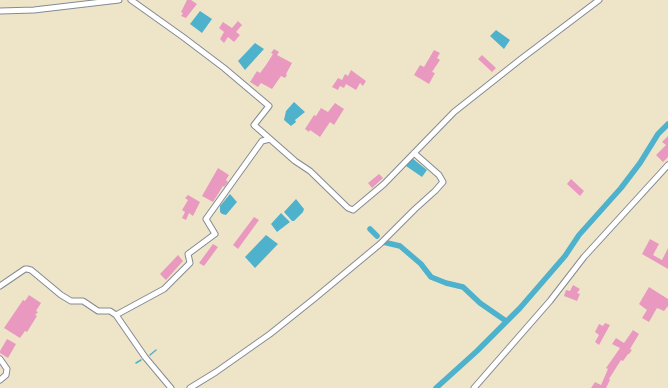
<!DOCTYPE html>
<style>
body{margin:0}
canvas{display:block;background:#eee5c9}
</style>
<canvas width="668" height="388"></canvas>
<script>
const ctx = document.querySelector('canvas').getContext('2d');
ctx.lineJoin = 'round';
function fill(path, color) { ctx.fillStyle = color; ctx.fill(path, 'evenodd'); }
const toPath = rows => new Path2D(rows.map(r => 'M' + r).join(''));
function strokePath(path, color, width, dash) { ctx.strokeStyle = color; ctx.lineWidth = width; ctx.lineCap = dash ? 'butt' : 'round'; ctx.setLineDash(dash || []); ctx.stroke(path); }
fill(toPath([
 [200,11,212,19,202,33,190,24],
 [496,30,510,40,504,49,490,36],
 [255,43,264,49,245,70,238,61],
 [294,102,305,112,295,120,296,122,291,126,284,120,286,111],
 [412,158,427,170,422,177,406,166],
 [230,194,237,202,226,215,222,214,220,212,220,206],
 [296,199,304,209,303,212,294,221,292,221,284,212],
 [281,213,290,222,277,232,271,224],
 [266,235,278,244,255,268,245,257]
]), '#4eb2cd');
strokePath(toPath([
 [150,355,156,350],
 [136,363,141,360]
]), '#4eb2cd', 1.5);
strokePath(toPath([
 [370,229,377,236],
 [383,242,400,246,421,264,431,277,446,283,463,287,480,303,506,321],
 [436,388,477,351,520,308,565,256,579,235,621,188,640,163,658,134,668,124]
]), '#4eb2cd', 5.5);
fill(toPath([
 [187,0,191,0,197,4,186,18,181,16,183,13,181,12],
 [238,21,242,25,236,32,240,35,234,42,228,37,224,43,220,39,224,32,219,28,223,22,232,28],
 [274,49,279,52,277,55,292,63,286,74,287,75,285,78,281,76,272,89,261,83,258,87,250,82,257,71,260,73,266,65,273,54,271,53],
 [434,50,440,53,437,58,440,60,432,72,435,73,429,84,414,75,420,65,424,67],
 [482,55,496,68,492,72,478,59],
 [351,70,366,81,363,86,360,83,356,90,346,84,344,88,340,86,338,90,332,87,338,78,342,80,345,74,348,76],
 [335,103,344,109,334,125,330,122,320,137,310,130,309,132,305,129,314,115,316,116,321,108,328,112],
 [668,136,668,157,663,162,656,155,666,145,662,142],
 [218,168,229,175,226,180,228,182,224,187,223,186,213,202,202,196],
 [379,174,383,178,372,188,368,183],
 [571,179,584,191,580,196,567,184],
 [188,195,200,202,193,216,189,213,186,220,182,218,185,212,182,210,188,200,185,198],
 [254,217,259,220,238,249,233,245],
 [650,239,659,244,653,255,662,260,668,248,668,269,642,254],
 [213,244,218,247,204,266,199,263],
 [178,255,183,261,166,280,160,274],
 [573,285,580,289,577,293,580,294,577,301,564,296,566,290,570,291],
 [649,287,668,299,668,306,664,311,657,308,649,322,642,318,647,310,639,304],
 [29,295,41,303,36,311,38,312,35,315,37,316,27,332,25,331,20,338,4,328,23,300,25,301],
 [605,323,610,325,599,345,595,342,599,335,595,332,599,324,603,326],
 [633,330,639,334,630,349,632,350,629,354,628,354,623,361,621,360,609,379,610,380,606,388,591,388,595,382,601,385,608,369,606,368,620,348,612,344,616,338,624,343],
 [7,339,16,344,8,358,0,353,0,351]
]), '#e999c0');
const minor = toPath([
 [131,0,183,37,224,68,269,106,254,125,270,139],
 [0,11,34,10,119,0],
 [0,286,25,269,27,269,31,270,61,295,71,301,83,301,98,311,110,311,116,315,145,357,171,388],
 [116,315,164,289,190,263,188,254,215,234,206,219,262,141,270,139,295,161,310,171,348,208,353,210,384,184,454,112,521,59,599,0],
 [0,359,7,369,6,375,0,380],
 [190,388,216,372,270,334,315,298,380,244,415,209,435,191,443,182,439,175,414,153],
 [474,388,550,301,584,257,668,165]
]);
strokePath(minor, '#848a94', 7);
strokePath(minor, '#fff', 5);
</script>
